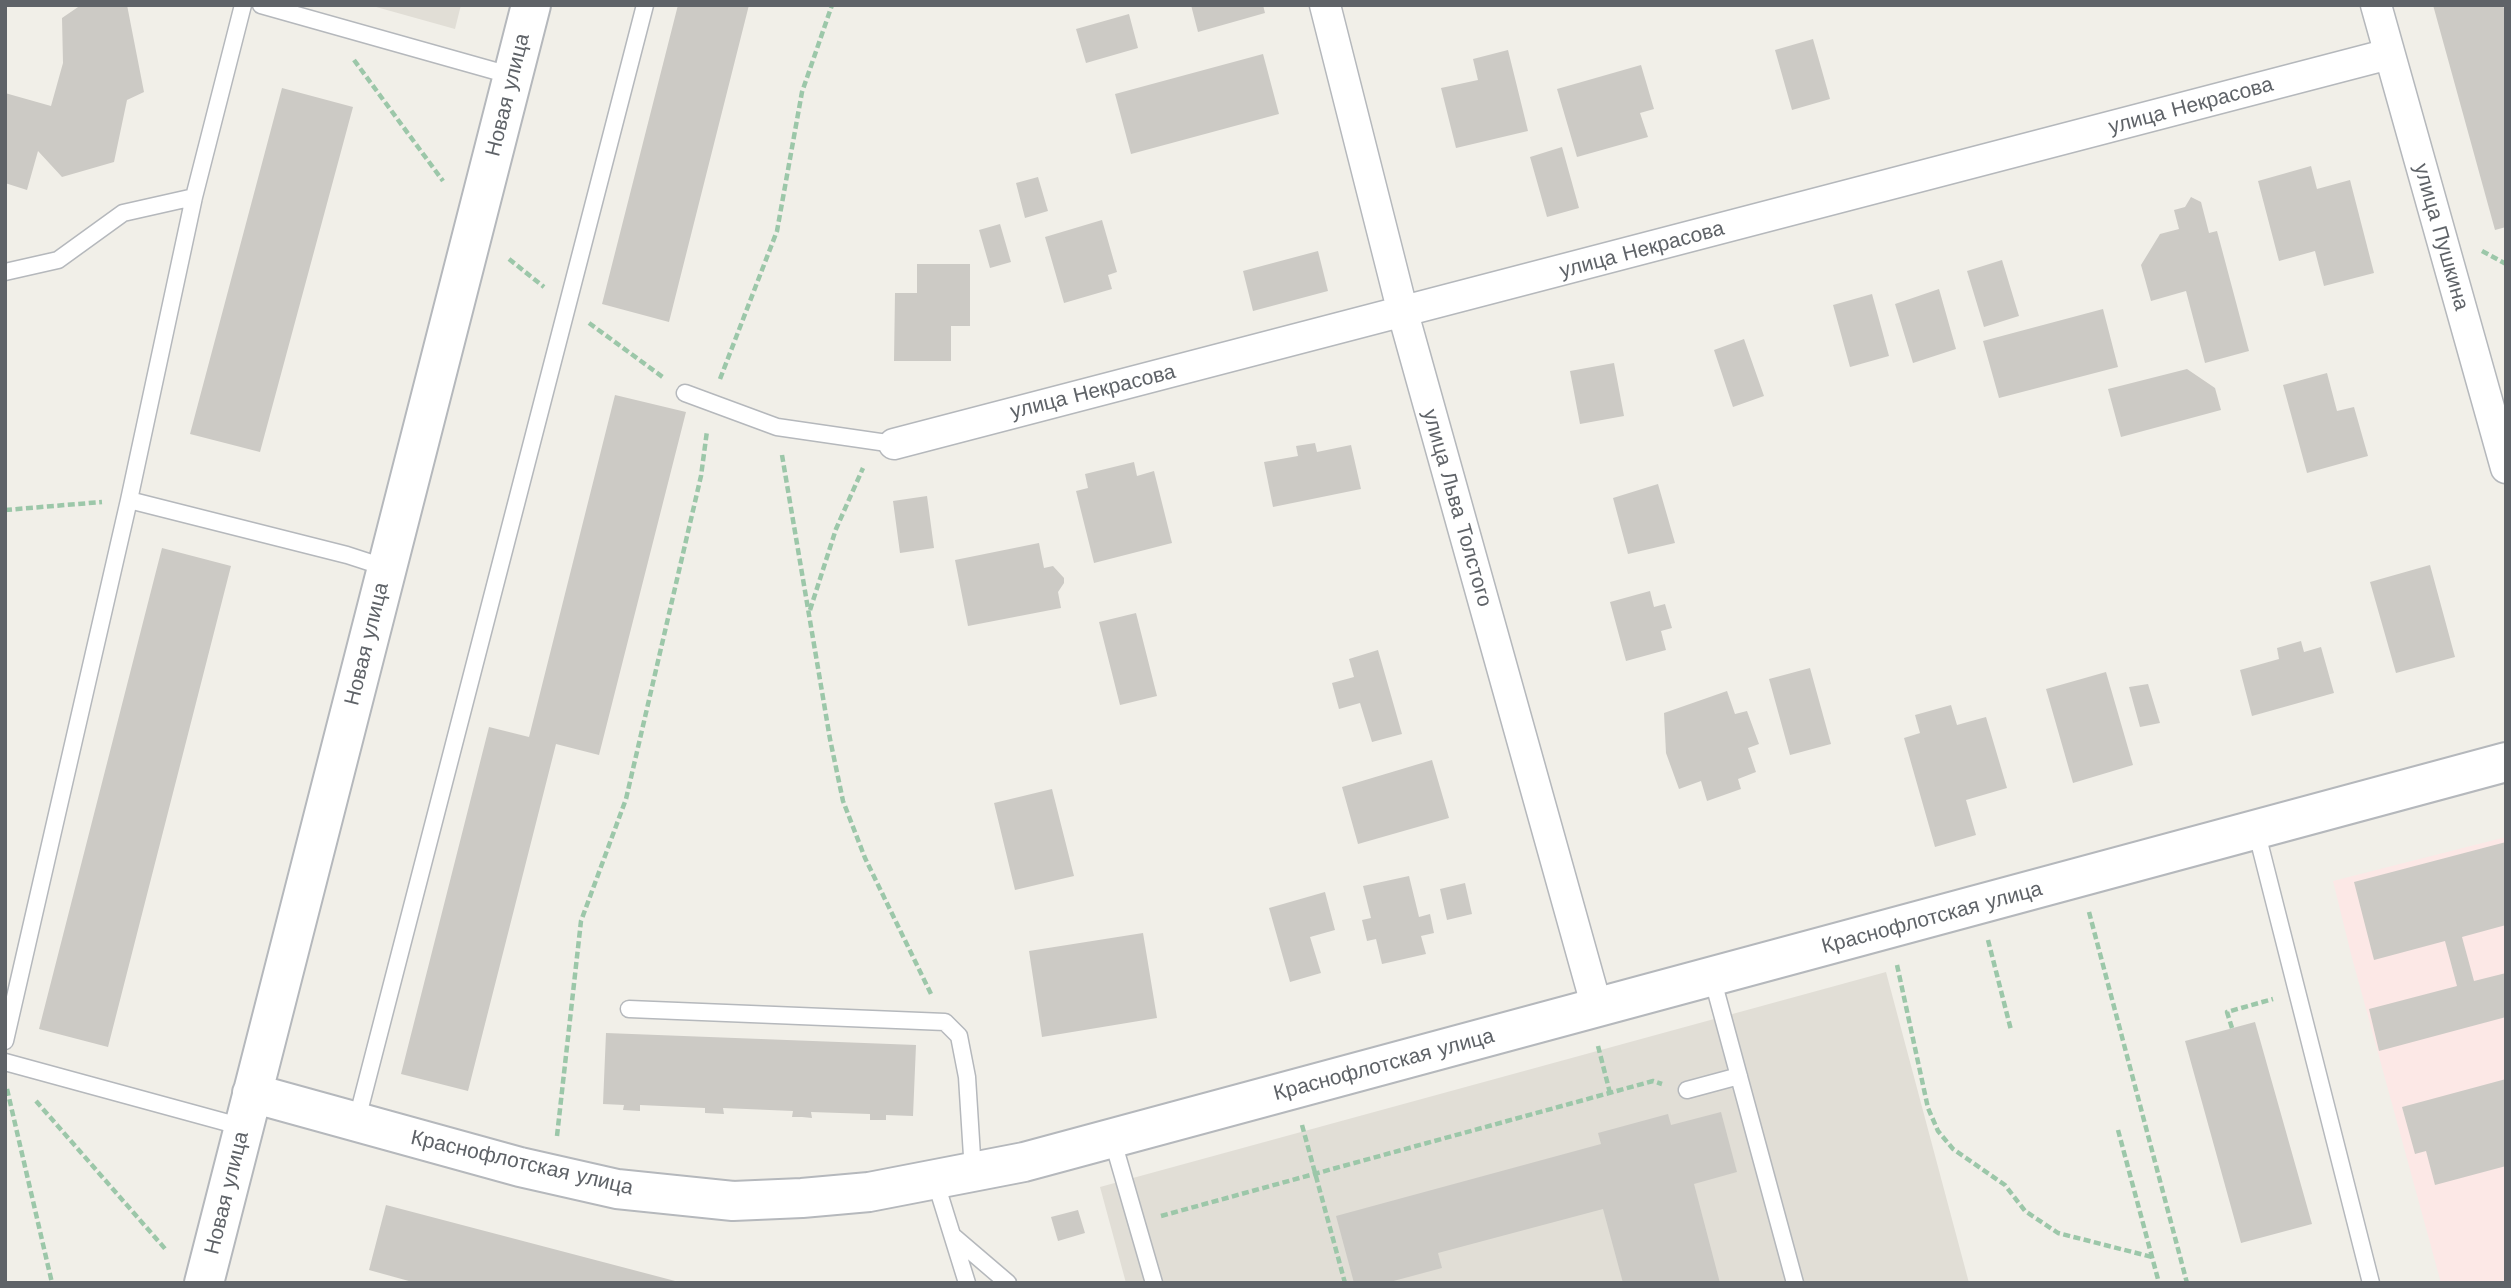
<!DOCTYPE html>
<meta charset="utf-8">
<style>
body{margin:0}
#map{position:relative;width:2511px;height:1288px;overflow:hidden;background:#f1efe8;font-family:"Work Sans",sans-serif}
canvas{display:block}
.frame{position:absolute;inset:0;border:7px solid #5f6368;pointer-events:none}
</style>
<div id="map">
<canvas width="2511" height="1288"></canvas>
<div class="frame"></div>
</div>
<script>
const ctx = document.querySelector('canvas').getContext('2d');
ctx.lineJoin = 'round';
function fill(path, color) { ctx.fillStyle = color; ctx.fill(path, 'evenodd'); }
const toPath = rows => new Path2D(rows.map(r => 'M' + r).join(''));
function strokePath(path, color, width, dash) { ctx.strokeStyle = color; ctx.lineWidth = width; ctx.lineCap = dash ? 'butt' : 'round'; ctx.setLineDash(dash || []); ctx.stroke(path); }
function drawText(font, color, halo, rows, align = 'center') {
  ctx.font = font + ' "Work Sans",sans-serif'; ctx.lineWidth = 5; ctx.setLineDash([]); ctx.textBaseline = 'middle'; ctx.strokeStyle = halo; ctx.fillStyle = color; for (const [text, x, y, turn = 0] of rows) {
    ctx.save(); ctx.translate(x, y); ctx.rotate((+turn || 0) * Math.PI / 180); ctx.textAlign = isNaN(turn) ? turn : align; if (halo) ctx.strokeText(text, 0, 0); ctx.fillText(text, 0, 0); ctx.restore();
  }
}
fill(toPath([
 [369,5,461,5,455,29],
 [1886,972,1969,1283,1126,1283,1100,1187]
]), '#e1ded6');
fill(toPath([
 [2506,837,2506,1283,2441,1283,2351,954,2333,881]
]), '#fce8e6');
fill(toPath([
 [81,5,127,5,144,92,127,100,114,162,62,177,38,151,27,190,5,183,5,93,51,106,63,63,62,18],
 [678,5,749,5,669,322,602,304],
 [1191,5,1263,5,1265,13,1198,32],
 [2433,5,2503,5,2506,16,2506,227,2495,230],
 [1129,14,1138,48,1086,63,1076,29],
 [1813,39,1830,99,1792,110,1775,50],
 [1508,50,1528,131,1456,148,1441,88,1478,80,1473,59],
 [1263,54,1279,114,1131,154,1115,94],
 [1641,65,1654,109,1640,113,1648,137,1577,157,1557,89],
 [282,88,353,107,260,452,190,434],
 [1562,147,1579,208,1547,217,1530,157],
 [2311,166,2317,189,2350,180,2374,273,2324,286,2315,251,2279,261,2258,181],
 [1038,177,1048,211,1025,218,1016,183],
 [2191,197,2201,202,2209,233,2217,231,2249,351,2205,363,2186,291,2151,301,2141,265,2160,234,2179,229,2174,210,2185,207],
 [1102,220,1117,272,1108,275,1112,289,1064,303,1045,237],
 [1000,224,1011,262,990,268,979,230],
 [1318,251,1328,291,1253,311,1243,271],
 [2002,260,2019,316,1984,327,1967,271],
 [917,264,970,264,970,326,951,326,951,361,894,361,895,293,917,293],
 [1939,289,1956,349,1913,363,1895,304],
 [1872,294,1889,356,1850,367,1833,305],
 [2103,309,2118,367,1999,398,1983,341],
 [1744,339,1764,396,1733,407,1714,350],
 [1614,363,1624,416,1580,424,1570,371],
 [2187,369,2215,388,2221,410,2121,437,2108,389],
 [2327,373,2337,411,2354,407,2368,456,2307,473,2283,385],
 [615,395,686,412,599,755,556,744,468,1091,401,1074,489,727,529,737],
 [1315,443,1317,452,1351,445,1361,489,1273,507,1264,462,1298,456,1296,446],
 [1134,462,1137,476,1154,471,1172,543,1094,563,1076,491,1088,488,1085,474],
 [1658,484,1675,543,1628,554,1613,498],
 [927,496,934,548,900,553,893,501],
 [1039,543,1044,568,1053,566,1064,578,1064,583,1058,592,1061,608,968,626,955,560],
 [162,548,231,566,108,1047,39,1029],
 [2430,565,2455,657,2396,673,2370,582],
 [1650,591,1654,607,1665,604,1672,628,1661,631,1666,650,1626,661,1610,602],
 [1136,613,1157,696,1120,705,1099,622],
 [2301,641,2304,652,2321,647,2334,693,2252,716,2240,670,2279,659,2277,648],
 [1378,650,1402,734,1372,742,1360,703,1339,709,1332,683,1354,677,1349,659],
 [1810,668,1831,744,1790,755,1769,679],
 [2106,672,2133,765,2073,783,2046,689],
 [2148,684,2160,723,2140,727,2129,687],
 [1727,691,1735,714,1747,711,1759,744,1748,748,1756,772,1738,779,1741,789,1707,801,1701,781,1679,789,1666,753,1664,713],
 [1951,705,1957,725,1986,717,2007,788,1966,800,1976,835,1935,847,1904,738,1920,733,1915,715],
 [1432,760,1449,818,1358,844,1342,787],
 [1052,789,1074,876,1015,890,994,803],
 [2506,842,2506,925,2462,937,2474,981,2506,973,2506,1017,2379,1051,2369,1009,2457,986,2445,941,2374,960,2354,882],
 [1409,876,1419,917,1430,914,1434,933,1421,936,1426,954,1382,964,1376,939,1367,941,1362,920,1371,918,1363,886],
 [1465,883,1472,914,1447,920,1440,889],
 [1325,892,1335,930,1310,937,1321,973,1290,982,1269,908],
 [1143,933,1157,1018,1042,1037,1029,951],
 [2255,1022,2312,1224,2241,1243,2185,1041],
 [606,1033,916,1045,913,1116,886,1115,886,1120,870,1120,870,1114,811,1112,812,1118,802,1117,792,1117,793,1111,723,1108,724,1114,705,1113,705,1108,640,1105,640,1111,623,1110,624,1105,603,1104],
 [2506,1079,2506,1166,2435,1185,2426,1151,2415,1154,2402,1107],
 [1721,1112,1737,1172,1694,1184,1720,1283,1623,1283,1603,1209,1438,1253,1442,1268,1386,1283,1354,1283,1336,1216,1601,1144,1598,1133,1668,1114,1671,1125],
 [386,1205,679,1282,679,1283,416,1283,369,1270],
 [1078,1210,1085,1233,1058,1241,1051,1217]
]), '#cccac5');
const service = toPath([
 [261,5,513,76],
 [5,272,58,260,123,213,194,197],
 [685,393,777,427,894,444],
 [129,500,347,555,387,568],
 [2256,830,2371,1283],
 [1712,977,1795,1283],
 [629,1009,945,1022,959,1036,967,1077,973,1172],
 [5,1041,129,500,194,197,243,5],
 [5,1062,243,1127],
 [1687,1090,1739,1076],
 [356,1123,645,5],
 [1112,1138,1154,1283],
 [935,1180,967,1283],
 [953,1236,1008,1283]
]);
const minor = toPath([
 [1325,5,1403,313,1597,1008],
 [2376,5,2506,468],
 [894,444,2389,54]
]);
const tertiary = toPath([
 [252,1093,520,1167,617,1189,733,1201,802,1198,869,1192,1024,1162,2506,762],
 [204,1283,531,5]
]);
strokePath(service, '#b5b8bc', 19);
strokePath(minor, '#b5b8bc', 33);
strokePath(tertiary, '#b5b8bc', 42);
strokePath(toPath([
 [354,60,443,181],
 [2482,251,2506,264],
 [509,259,544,287],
 [589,323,664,378],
 [720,379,777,231,802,92,832,5],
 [782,455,830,739,843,801,865,858,932,996],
 [5,510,102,502],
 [810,610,836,529,863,468],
 [2089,912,2187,1283],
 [1988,940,2011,1030],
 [1897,965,1928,1108,1938,1131,1953,1149,2005,1185,2025,1211,2058,1233,2152,1257],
 [2232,1028,2227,1012,2273,999],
 [1598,1046,1610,1093],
 [7,1089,52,1283],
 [36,1101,167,1251],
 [1302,1125,1345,1283],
 [2118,1130,2159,1283],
 [557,1136,581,921,626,799,701,476,707,431],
 [1161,1216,1653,1081,1662,1084]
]), '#9cc7a9', 4.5, [7, 3.5]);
strokePath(service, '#fff', 16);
strokePath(minor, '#fff', 30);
strokePath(tertiary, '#fff', 38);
drawText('21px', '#5f6368', '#fff', [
 ["Новая улица",508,95,-76],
 ["улица Некрасова",2191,106,-15],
 ["улица Пушкина",2441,237,74],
 ["улица Некрасова",1642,250,-15],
 ["улица Некрасова",1093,392,-14],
 ["улица Льва Толстого",1457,508,74],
 ["Новая улица",367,644,-76],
 ["Краснофлотская улица",1932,918,-15],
 ["Краснофлотская улица",1384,1065,-15],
 ["Краснофлотская улица",522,1163,13],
 ["Новая улица",227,1193,-76]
]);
</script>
